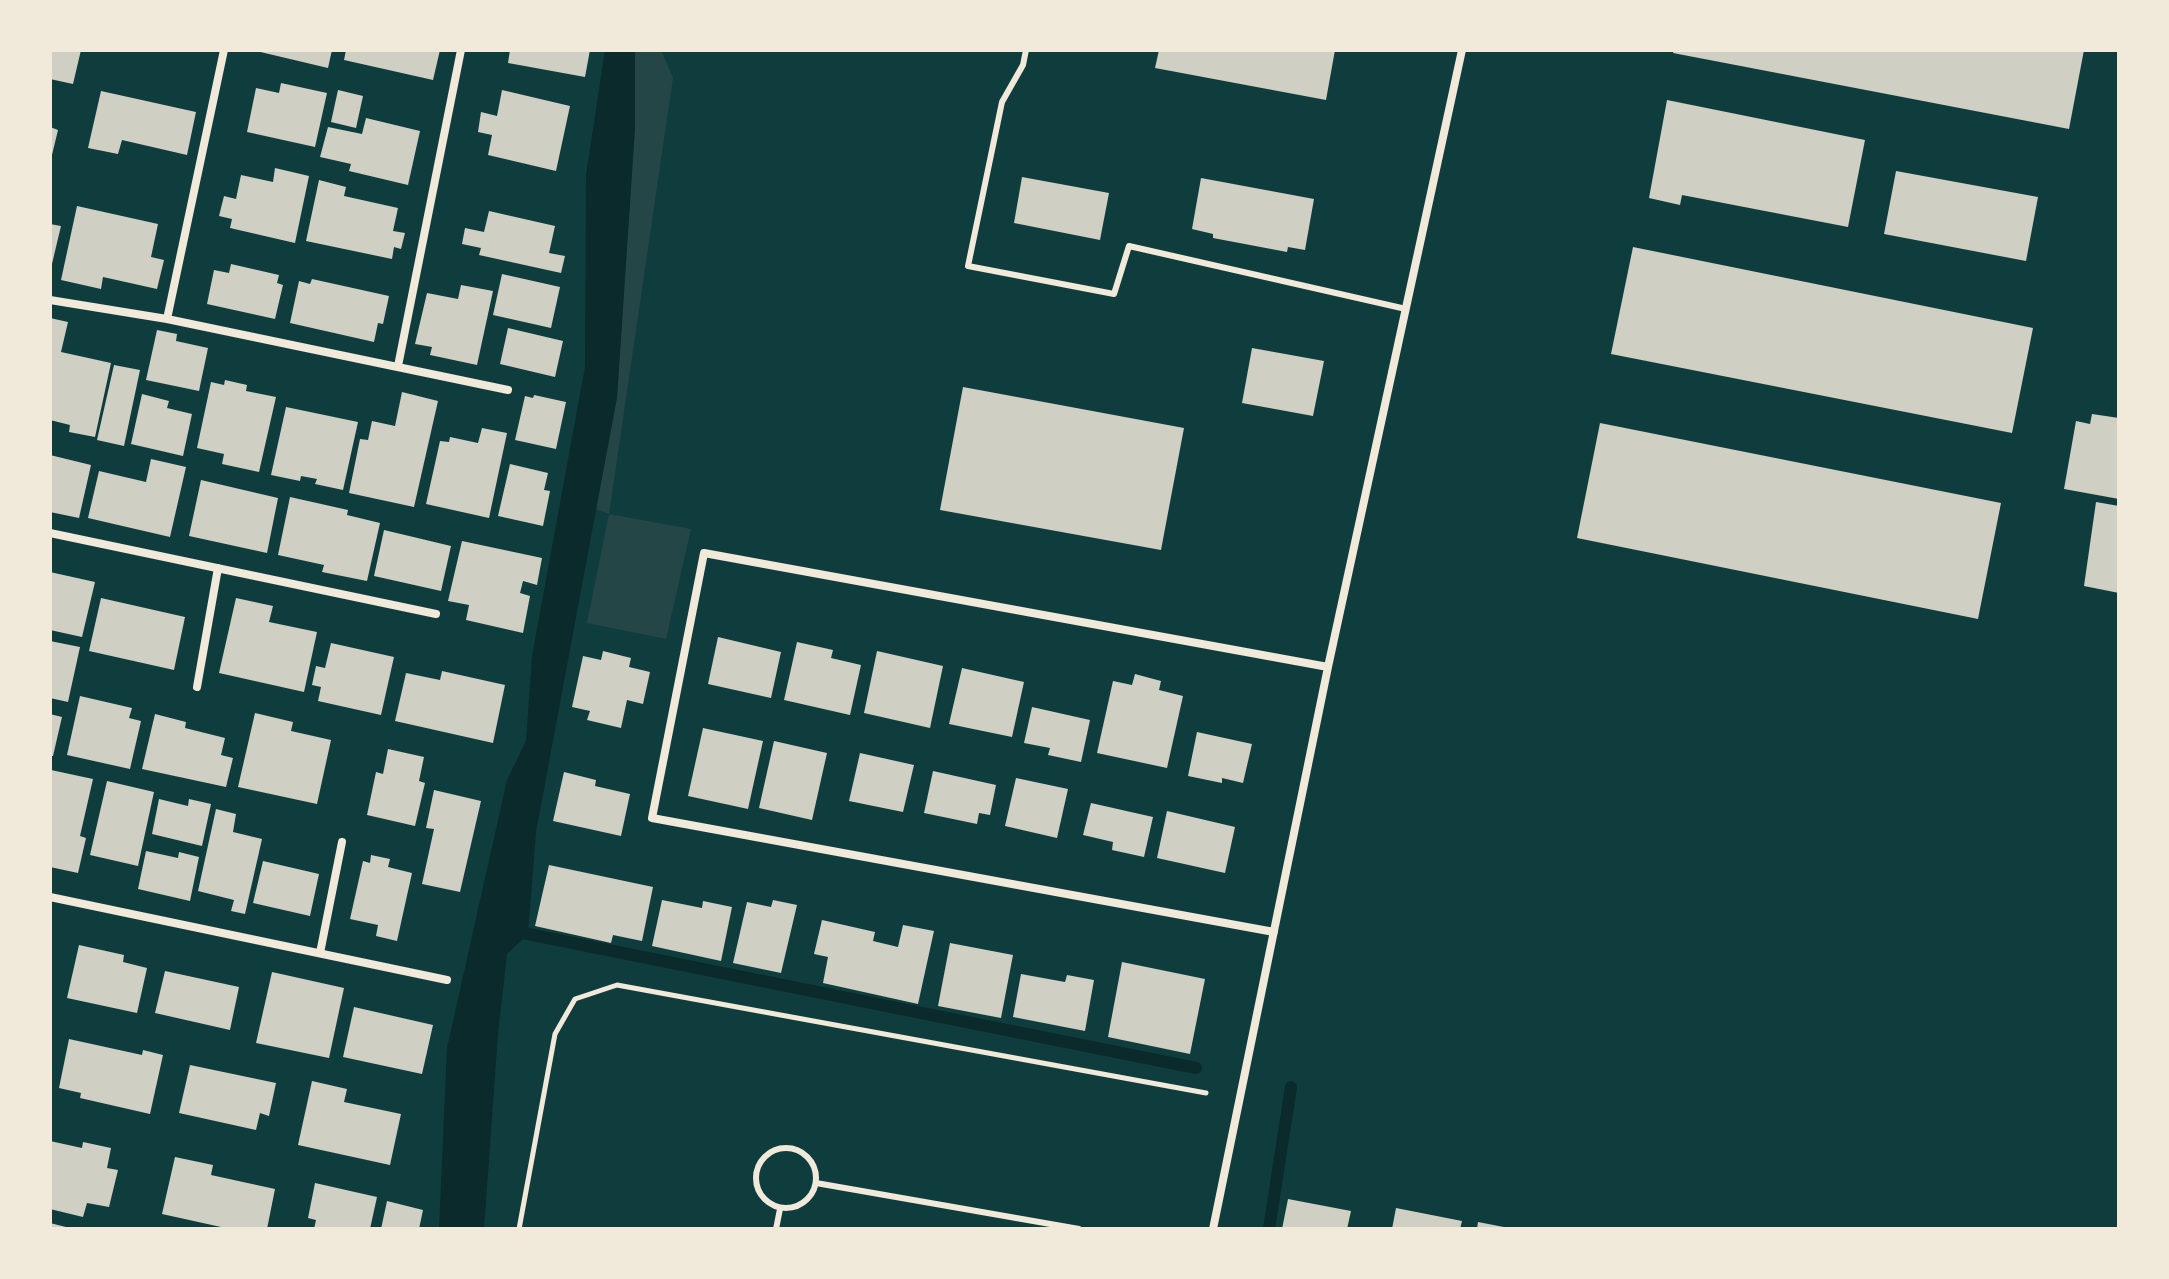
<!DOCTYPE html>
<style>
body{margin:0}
#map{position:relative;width:2169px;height:1279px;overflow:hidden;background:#0f3d3e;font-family:"Fira Sans",sans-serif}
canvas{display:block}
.frame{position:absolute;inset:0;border:52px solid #f1e9da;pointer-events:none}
</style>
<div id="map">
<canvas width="2169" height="1279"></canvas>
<div class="frame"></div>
</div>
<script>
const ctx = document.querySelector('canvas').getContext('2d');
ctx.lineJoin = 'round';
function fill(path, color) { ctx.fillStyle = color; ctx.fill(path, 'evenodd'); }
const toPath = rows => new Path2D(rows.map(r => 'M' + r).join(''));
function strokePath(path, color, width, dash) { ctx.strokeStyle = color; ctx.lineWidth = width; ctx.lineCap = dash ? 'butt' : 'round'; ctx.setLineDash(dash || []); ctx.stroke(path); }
fill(toPath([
 [635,50,661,50,673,78,609,514,691,529,666,639,587,623,609,514,596,509,617,397,635,127]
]), '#244646');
fill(toPath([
 [605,50,635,50,635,127,617,397,536,832,528,934,507,954,498,1034,484,1229,439,1229,447,1048,507,780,526,741,532,656,585,367,586,175]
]), '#0a2a2b');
strokePath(toPath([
 [513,931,1196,1068],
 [1269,1229,1291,1087]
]), '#0a2a2b', 12);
fill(toPath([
 [50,50,81,50,73,84,50,79],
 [252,50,332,50,328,68],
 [346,50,440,50,433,80,344,60],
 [510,50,590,50,585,77,508,63],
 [1159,50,1335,50,1326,100,1155,68],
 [1674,50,2084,50,2069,129,1673,53],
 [281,83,327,93,315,147,247,132,256,88,279,93],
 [338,90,363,96,356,128,331,122],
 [502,90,570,106,556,171,488,155,492,135,478,132,481,112,497,116],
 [101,91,196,112,187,155,122,140,118,154,88,148],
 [1667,100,1865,140,1848,227,1682,195,1680,205,1649,198],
 [366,118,420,131,408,185,349,171,351,164,320,157,328,127,362,134],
 [50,127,58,130,51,159,50,159],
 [275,168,309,176,295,243,230,228,232,219,219,216,224,196,236,199,241,175,273,182],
 [1896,171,2038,197,2026,261,1884,234],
 [1022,177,1109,193,1100,240,1014,223],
 [1201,178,1314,199,1305,250,1288,247,1287,252,1213,238,1213,234,1192,229],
 [319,180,346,187,344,196,398,208,393,231,405,233,401,249,394,247,392,259,306,241],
 [77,206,158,224,151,257,164,260,157,289,103,277,101,289,61,280],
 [489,211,555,226,549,253,565,256,561,273,479,255,481,248,462,244,465,228,484,232],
 [50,224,61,226,51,268,50,268],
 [1633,247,2033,328,2012,433,1611,354],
 [231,264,279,275,277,283,283,285,275,319,207,304,214,270,229,273],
 [502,274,560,287,551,328,493,315],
 [312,279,389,296,383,324,378,323,374,342,290,323,299,281,310,284],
 [461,285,493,291,477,365,430,355,432,347,415,344,427,293,458,299],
 [50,318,68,322,61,352,111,363,95,437,69,432,70,425,50,420],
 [508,328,563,341,555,377,500,364],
 [157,330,177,334,176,341,208,348,199,391,146,380],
 [1252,348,1324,361,1313,416,1242,403],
 [114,365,140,370,124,446,97,440],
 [225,380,247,385,246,391,276,397,259,472,222,464,224,454,197,448,211,382,224,385],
 [963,387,1184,428,1161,550,940,510],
 [402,392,438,401,414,507,349,493,360,439,368,440,372,421,395,426],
 [142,394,169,401,167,408,192,414,183,456,131,444],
 [534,395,566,402,556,449,515,440,525,396,533,398],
 [286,407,358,422,343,490,315,484,317,479,301,476,300,481,271,475],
 [2092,414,2119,418,2119,499,2064,489,2076,421,2090,424],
 [1600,423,2001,503,1978,619,1577,538],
 [482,428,507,433,489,518,426,504,440,441,449,442,450,437,478,443],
 [50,455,91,465,79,518,50,512],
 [151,459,186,467,170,537,88,518,99,471,146,482],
 [510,464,548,473,544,490,550,491,543,526,498,516],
 [201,480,278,498,267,553,189,536],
 [290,497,348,510,347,515,380,523,367,581,322,572,324,565,278,555],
 [2096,502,2119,506,2119,593,2084,586],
 [384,530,451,546,441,591,374,576],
 [462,541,542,558,537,585,523,581,520,593,530,596,523,633,466,620,469,605,448,601],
 [50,572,95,582,82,637,50,630],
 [101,598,185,617,174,670,89,651],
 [236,598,273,606,269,622,317,632,304,692,219,673],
 [718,637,781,652,771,698,708,684],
 [50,641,80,647,68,702,50,698],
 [797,642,833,650,831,658,861,665,850,715,784,700],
 [331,643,394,657,381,715,318,701,321,687,312,685,316,666,325,668],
 [603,651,631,658,629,667,650,672,643,704,627,700,621,728,587,720,590,711,572,707,583,656,601,660],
 [877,651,943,666,930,728,864,713],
 [962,668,1024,682,1012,737,949,724],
 [442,671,505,685,493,743,395,721,406,673,440,680],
 [1135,674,1161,681,1159,690,1183,696,1167,768,1097,753,1113,681,1132,685],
 [80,696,132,708,129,718,141,721,130,769,67,755],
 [1032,707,1090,720,1081,762,1048,755,1050,748,1024,743],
 [255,713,293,722,291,731,331,740,317,804,238,787],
 [50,714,62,717,53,756,50,756],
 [155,714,186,722,185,728,225,738,221,755,233,758,226,787,142,769],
 [703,728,763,741,748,809,688,796],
 [1197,732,1252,744,1243,783,1222,778,1222,783,1188,776],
 [774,741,827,753,812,820,759,808],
 [388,749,424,757,419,781,425,783,415,826,367,815,376,772,383,774],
 [860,753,914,765,903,812,849,801],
 [51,770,93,779,80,836,86,838,78,873,50,867],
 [933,771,996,785,990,815,979,813,977,824,924,813],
 [564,772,596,780,595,786,630,794,621,836,553,821],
 [1016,778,1068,789,1057,838,1005,826],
 [107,781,154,792,138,866,90,855],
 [434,790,481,801,460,892,422,884,434,829,426,828],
 [159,799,188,806,189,799,211,804,202,846,152,834],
 [1091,803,1153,817,1144,857,1112,850,1113,842,1083,835],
 [216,809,236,814,233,832,262,839,245,914,231,911,234,900,198,891],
 [1167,811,1235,827,1225,873,1157,858],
 [146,851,178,858,179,852,199,857,190,901,138,889],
 [371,855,390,859,388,867,412,873,397,941,376,936,378,925,350,919,363,861,370,863],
 [263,861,319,874,310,916,253,903],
 [549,865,653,887,642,941,613,935,611,943,535,926],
 [662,900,702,908,703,901,732,907,721,961,652,946],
 [773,900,797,905,781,973,733,963,747,902,771,907],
 [822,920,875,932,873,941,898,947,903,925,934,931,918,1004,823,983,828,957,814,954],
 [950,943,1013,955,1001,1018,938,1006],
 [79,945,124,955,123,962,147,968,137,1013,67,998],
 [1122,962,1205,979,1190,1054,1108,1037],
 [165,971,239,987,230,1030,155,1013],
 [272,972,344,988,329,1058,256,1043],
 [1021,974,1065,982,1067,975,1094,980,1085,1031,1013,1017],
 [354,1007,433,1025,422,1074,343,1057],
 [69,1039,142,1055,143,1050,163,1055,150,1114,80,1098,81,1093,59,1088],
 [190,1065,276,1083,269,1116,260,1113,256,1130,179,1113],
 [312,1081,347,1089,344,1102,401,1114,390,1165,298,1145],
 [50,1141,82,1148,83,1142,111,1148,107,1168,118,1170,109,1207,87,1203,83,1217,50,1209],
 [175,1157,213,1165,211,1175,275,1189,267,1229,230,1229,162,1214],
 [315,1183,377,1197,370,1229,314,1229,316,1220,308,1218],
 [1288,1199,1351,1211,1347,1229,1282,1229],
 [387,1201,423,1210,419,1229,381,1229],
 [1396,1208,1462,1221,1460,1229,1392,1229],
 [1478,1222,1509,1228,1509,1229,1477,1229],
 [50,1223,70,1228,70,1229,50,1229]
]), '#cfcfc3');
strokePath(toPath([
 [519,1229,555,1034,575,999,617,985,1206,1093]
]), '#f1e9da', 5);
strokePath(toPath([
 [1026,50,1023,65,1002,102,968,266,1114,294,1129,246,1406,309],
 '756 1178a30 30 0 1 1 60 0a30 30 0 1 1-60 0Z',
 [816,1183,1079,1229],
 [776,1229,780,1209]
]), '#f1e9da', 6);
strokePath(toPath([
 [50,300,167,319,508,390],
 [167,319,224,50],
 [398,366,461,50],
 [50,533,436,614],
 [197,687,218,568],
 [50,897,447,980],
 [1274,932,652,818,704,553,1328,667],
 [320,953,342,842],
 [1213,1229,1328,667,1462,50]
]), '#f1e9da', 8);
</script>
